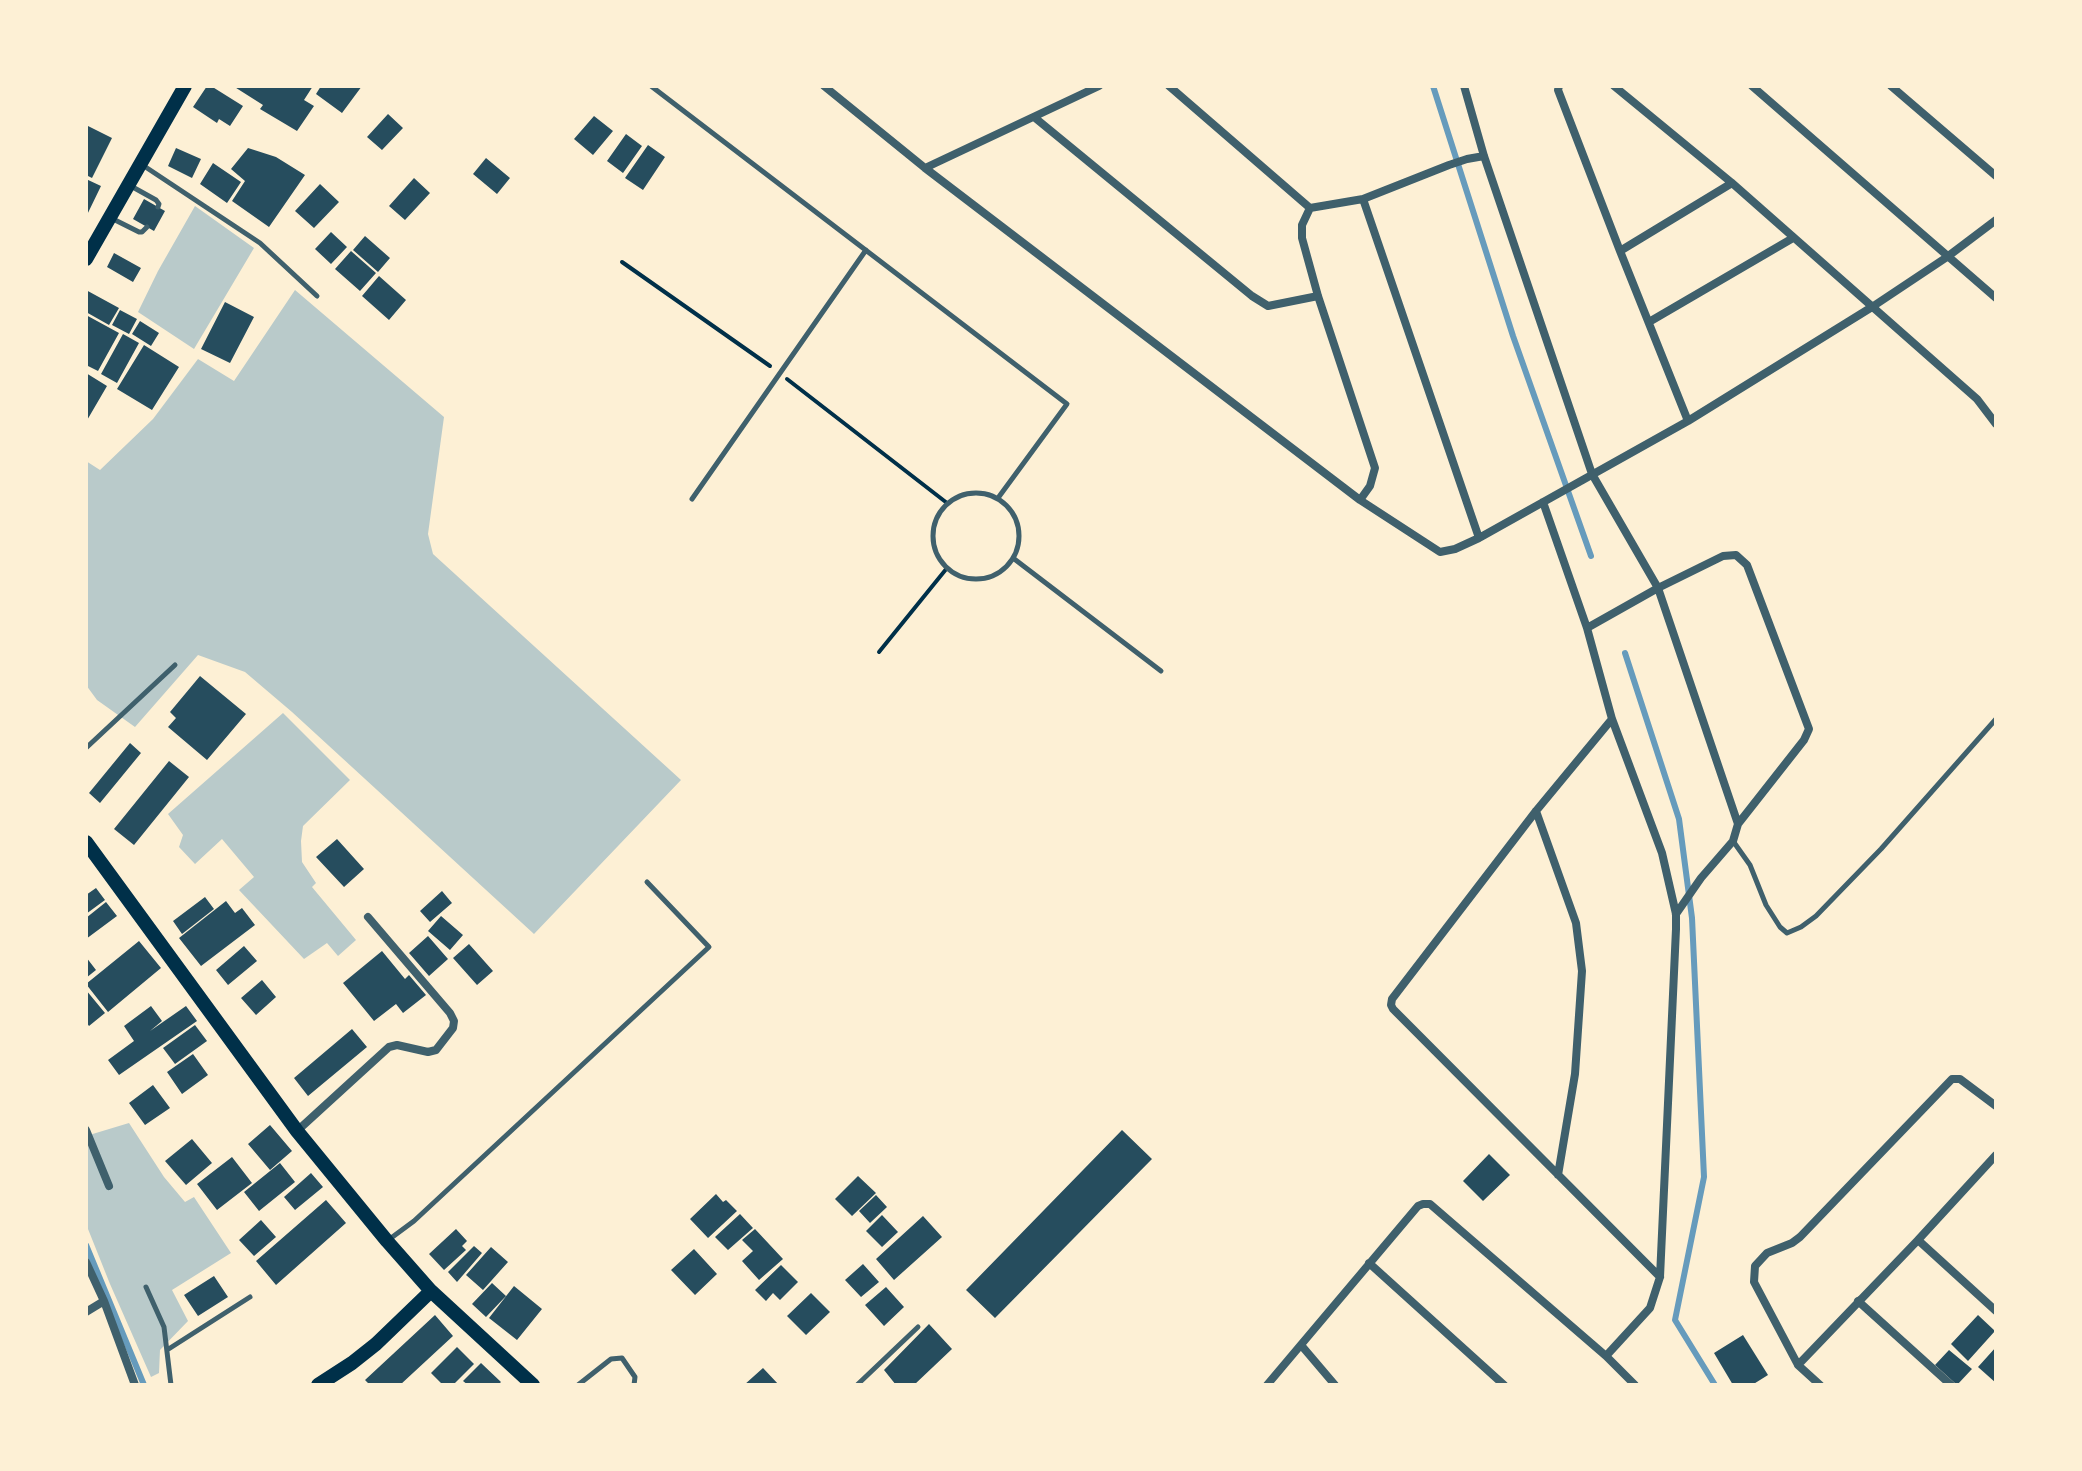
<!DOCTYPE html>
<style>
body{margin:0}
#map{position:relative;width:2082px;height:1471px;overflow:hidden;background:#fdf0d5;font-family:Inter,sans-serif}
canvas{display:block}
.frame{position:absolute;inset:0;border:88px solid #fdf0d5;pointer-events:none}
</style>
<div id="map">
<canvas width="2082" height="1471"></canvas>
<div class="frame"></div>
</div>
<script>
const ctx = document.querySelector('canvas').getContext('2d');
ctx.lineJoin = 'round';
function fill(path, color) { ctx.fillStyle = color; ctx.fill(path, 'evenodd'); }
const toPath = rows => new Path2D(rows.map(r => 'M' + r).join(''));
function strokePath(path, color, width, dash) { ctx.strokeStyle = color; ctx.lineWidth = width; ctx.lineCap = dash ? 'butt' : 'round'; ctx.setLineDash(dash || []); ctx.stroke(path); }
fill(toPath([
 [195,206,254,248,194,349,138,312,158,271],
 [295,290,444,417,428,534,433,554,681,780,534,934,292,712,245,672,198,655,135,727,97,700,86,685,86,461,100,470,153,419,198,359,234,381],
 [283,713,350,780,303,826,301,841,302,862,316,883,312,887,356,940,338,956,327,943,304,959,239,890,254,877,222,839,195,864,179,847,183,835,168,814],
 [129,1123,164,1177,185,1202,194,1197,231,1253,172,1290,188,1321,160,1350,159,1373,151,1377,110,1284,86,1224,86,1136]
]), '#b9caca');
strokePath(toPath([
 [1433,86,1513,336,1591,556],
 [1625,653,1679,819,1692,918,1704,1177,1675,1320,1715,1385],
 [86,1245,144,1385]
]), '#669bbc', 6);
fill(toPath([
 [207,86,211,86,243,106,230,126,219,119,217,123,193,107],
 [233,86,313,86,304,100,314,106,297,131,260,109,263,105],
 [321,86,362,86,342,113,316,94],
 [388,114,403,128,382,150,367,137],
 [594,116,613,131,593,155,574,139],
 [86,125,112,138,92,178,86,175],
 [626,134,642,146,623,173,607,161],
 [648,145,665,157,643,190,625,178],
 [176,148,201,159,192,178,168,166],
 [248,148,276,157,305,175,269,227,232,201,245,181,231,169],
 [486,158,510,178,497,194,473,174],
 [213,163,241,182,227,203,200,184],
 [414,178,430,193,405,220,389,206],
 [86,179,101,186,86,217],
 [320,184,339,202,314,228,295,211],
 [144,199,165,211,154,231,133,219],
 [331,232,347,247,331,264,315,249],
 [365,236,390,258,378,272,353,250],
 [351,251,376,273,360,291,335,269],
 [114,253,141,268,133,282,107,267],
 [379,276,406,300,389,320,362,296],
 [86,290,119,308,109,325,86,312],
 [225,302,254,317,230,363,201,349],
 [120,310,137,319,129,334,112,325],
 [86,315,119,333,98,371,86,365],
 [140,321,159,333,151,346,132,334],
 [123,334,139,343,117,383,101,374],
 [144,345,179,367,152,410,117,389],
 [86,373,107,386,86,422],
 [200,676,246,714,207,760,168,727,176,718,170,712],
 [130,743,141,753,100,803,89,793],
 [169,761,189,777,134,845,114,829],
 [337,839,364,869,344,887,316,857],
 [96,888,105,900,86,914,86,895],
 [442,891,452,903,430,922,420,911],
 [205,897,214,909,182,934,173,921],
 [226,901,235,913,242,908,255,925,201,966,179,938],
 [106,902,117,916,86,939,86,918],
 [441,916,463,935,450,950,428,931],
 [428,936,448,959,429,976,409,953],
 [139,941,161,968,108,1012,86,984],
 [469,944,493,971,477,985,453,958],
 [244,946,257,961,228,985,216,970],
 [382,951,405,979,409,975,426,995,403,1013,396,1004,374,1021,343,983],
 [86,957,96,970,86,978],
 [262,980,276,997,256,1015,241,998],
 [86,990,105,1013,89,1026,86,1022],
 [151,1006,162,1021,150,1031,186,1006,197,1021,119,1075,108,1060,134,1041,124,1026],
 [195,1025,207,1041,175,1064,163,1048],
 [352,1029,367,1047,308,1096,294,1078],
 [193,1054,208,1075,182,1094,167,1072],
 [153,1085,170,1108,145,1125,129,1103],
 [270,1125,292,1151,270,1170,248,1144],
 [1122,1130,1152,1159,995,1318,966,1290],
 [192,1139,212,1163,186,1185,165,1161],
 [1489,1154,1510,1175,1483,1201,1463,1181],
 [232,1157,252,1183,217,1210,197,1184],
 [280,1163,295,1182,259,1211,244,1192],
 [311,1173,323,1187,295,1210,284,1197],
 [858,1176,876,1193,852,1216,835,1199],
 [716,1194,723,1202,726,1200,737,1211,708,1238,690,1219],
 [876,1195,887,1207,870,1223,859,1211],
 [326,1200,346,1223,276,1285,256,1261],
 [740,1214,753,1228,728,1250,715,1237],
 [882,1215,898,1232,882,1247,866,1231],
 [923,1216,942,1237,894,1280,876,1259],
 [261,1220,276,1237,254,1256,239,1240],
 [456,1229,467,1241,462,1246,466,1250,444,1270,429,1254],
 [755,1229,783,1259,759,1280,742,1261,753,1251,742,1240],
 [474,1246,482,1253,457,1282,448,1272],
 [491,1247,508,1262,483,1290,466,1275],
 [694,1249,717,1274,695,1295,671,1270],
 [863,1264,879,1282,861,1297,845,1280],
 [781,1265,798,1282,780,1300,773,1293,766,1301,755,1290],
 [214,1276,228,1297,198,1316,184,1295],
 [492,1283,506,1296,486,1317,472,1304],
 [514,1286,542,1309,517,1340,489,1318],
 [886,1287,904,1307,884,1326,865,1305],
 [811,1293,830,1312,806,1335,787,1316],
 [435,1315,453,1336,400,1385,370,1385,365,1380],
 [1978,1315,1995,1331,1968,1361,1951,1344],
 [929,1324,952,1349,914,1385,896,1385,884,1370],
 [1743,1335,1768,1375,1752,1385,1733,1385,1714,1353],
 [457,1347,474,1364,453,1385,443,1385,431,1373],
 [1996,1347,1996,1383,1978,1367],
 [1949,1350,1972,1369,1957,1385,1935,1365],
 [481,1363,501,1382,498,1385,468,1385,463,1381],
 [763,1368,779,1385,744,1385]
]), '#264d5e');
strokePath(toPath([
 [622,262,770,366],
 [787,379,947,503],
 [879,652,947,568]
]), '#003049', 4);
strokePath(toPath([
 [651,86,1067,404,998,498],
 [141,164,260,243,317,296],
 [129,185,156,200,159,204,158,207],
 [111,218,139,232,142,232,147,227],
 '933 536a43 43 0 1 1 86 0a43 43 0 1 1-86 0Z',
 [692,499,866,250],
 [1013,558,1161,671],
 [86,748,175,665],
 [1733,841,1750,865,1766,905,1780,927,1787,933,1801,927,1816,916,1881,849,1996,719],
 [387,1241,414,1221,709,947,647,882],
 [146,1287,164,1327,171,1385],
 [167,1350,250,1297],
 [578,1385,611,1359,622,1358,635,1377,634,1385],
 [857,1385,918,1327]
]), '#3f606c', 5);
strokePath(toPath([
 [824,86,925,168,1360,500,1440,552,1455,549,1479,538,1688,421,1872,307,1947,257,1996,220],
 [1169,86,1310,208,1363,199,1449,165,1467,159,1484,156],
 [1464,86,1484,156,1592,474,1658,588,1738,824,1733,841,1701,878,1676,914],
 [1559,86,1558,90,1620,251,1688,421],
 [1614,86,1732,183,1977,399,1996,424],
 [1752,86,1996,298],
 [1891,86,1996,176],
 [1034,117,1252,296,1268,306,1318,296],
 [925,168,1099,86],
 [1363,199,1479,538],
 [1310,208,1302,225,1302,238,1318,296,1375,468,1370,486,1360,500],
 [1620,251,1732,183],
 [1649,322,1793,238],
 [1543,502,1587,628],
 [1612,719,1536,811,1392,999,1391,1005,1393,1009,1660,1277],
 [1536,811,1576,923,1582,971,1575,1074,1558,1175],
 [86,1130,109,1186],
 [297,1131,389,1047,397,1045,428,1052,436,1050,453,1028,454,1021,450,1013,368,917],
 [1918,1240,1996,1311],
 [86,1262,104,1301,135,1385],
 [1369,1263,1504,1385],
 [1858,1301,1951,1385],
 [86,1312,104,1301],
 [1301,1345,1335,1385],
 [1606,1356,1650,1308,1660,1277,1676,929,1676,914,1662,853,1612,719,1587,628,1658,588,1723,556,1736,555,1747,565,1809,729,1804,740,1738,824],
 [1798,1365,1918,1240,1996,1155],
 [1267,1385,1418,1206,1423,1204,1430,1204,1606,1356,1635,1385],
 [1820,1385,1798,1365,1754,1282,1755,1266,1767,1253,1792,1243,1800,1237,1952,1079,1960,1079,1996,1106]
]), '#3f606c', 8);
strokePath(toPath([
 [86,259,185,86],
 [86,842,297,1131,387,1241,431,1291,533,1385],
 [318,1385,352,1363,376,1344,431,1291]
]), '#003049', 14);
</script>
